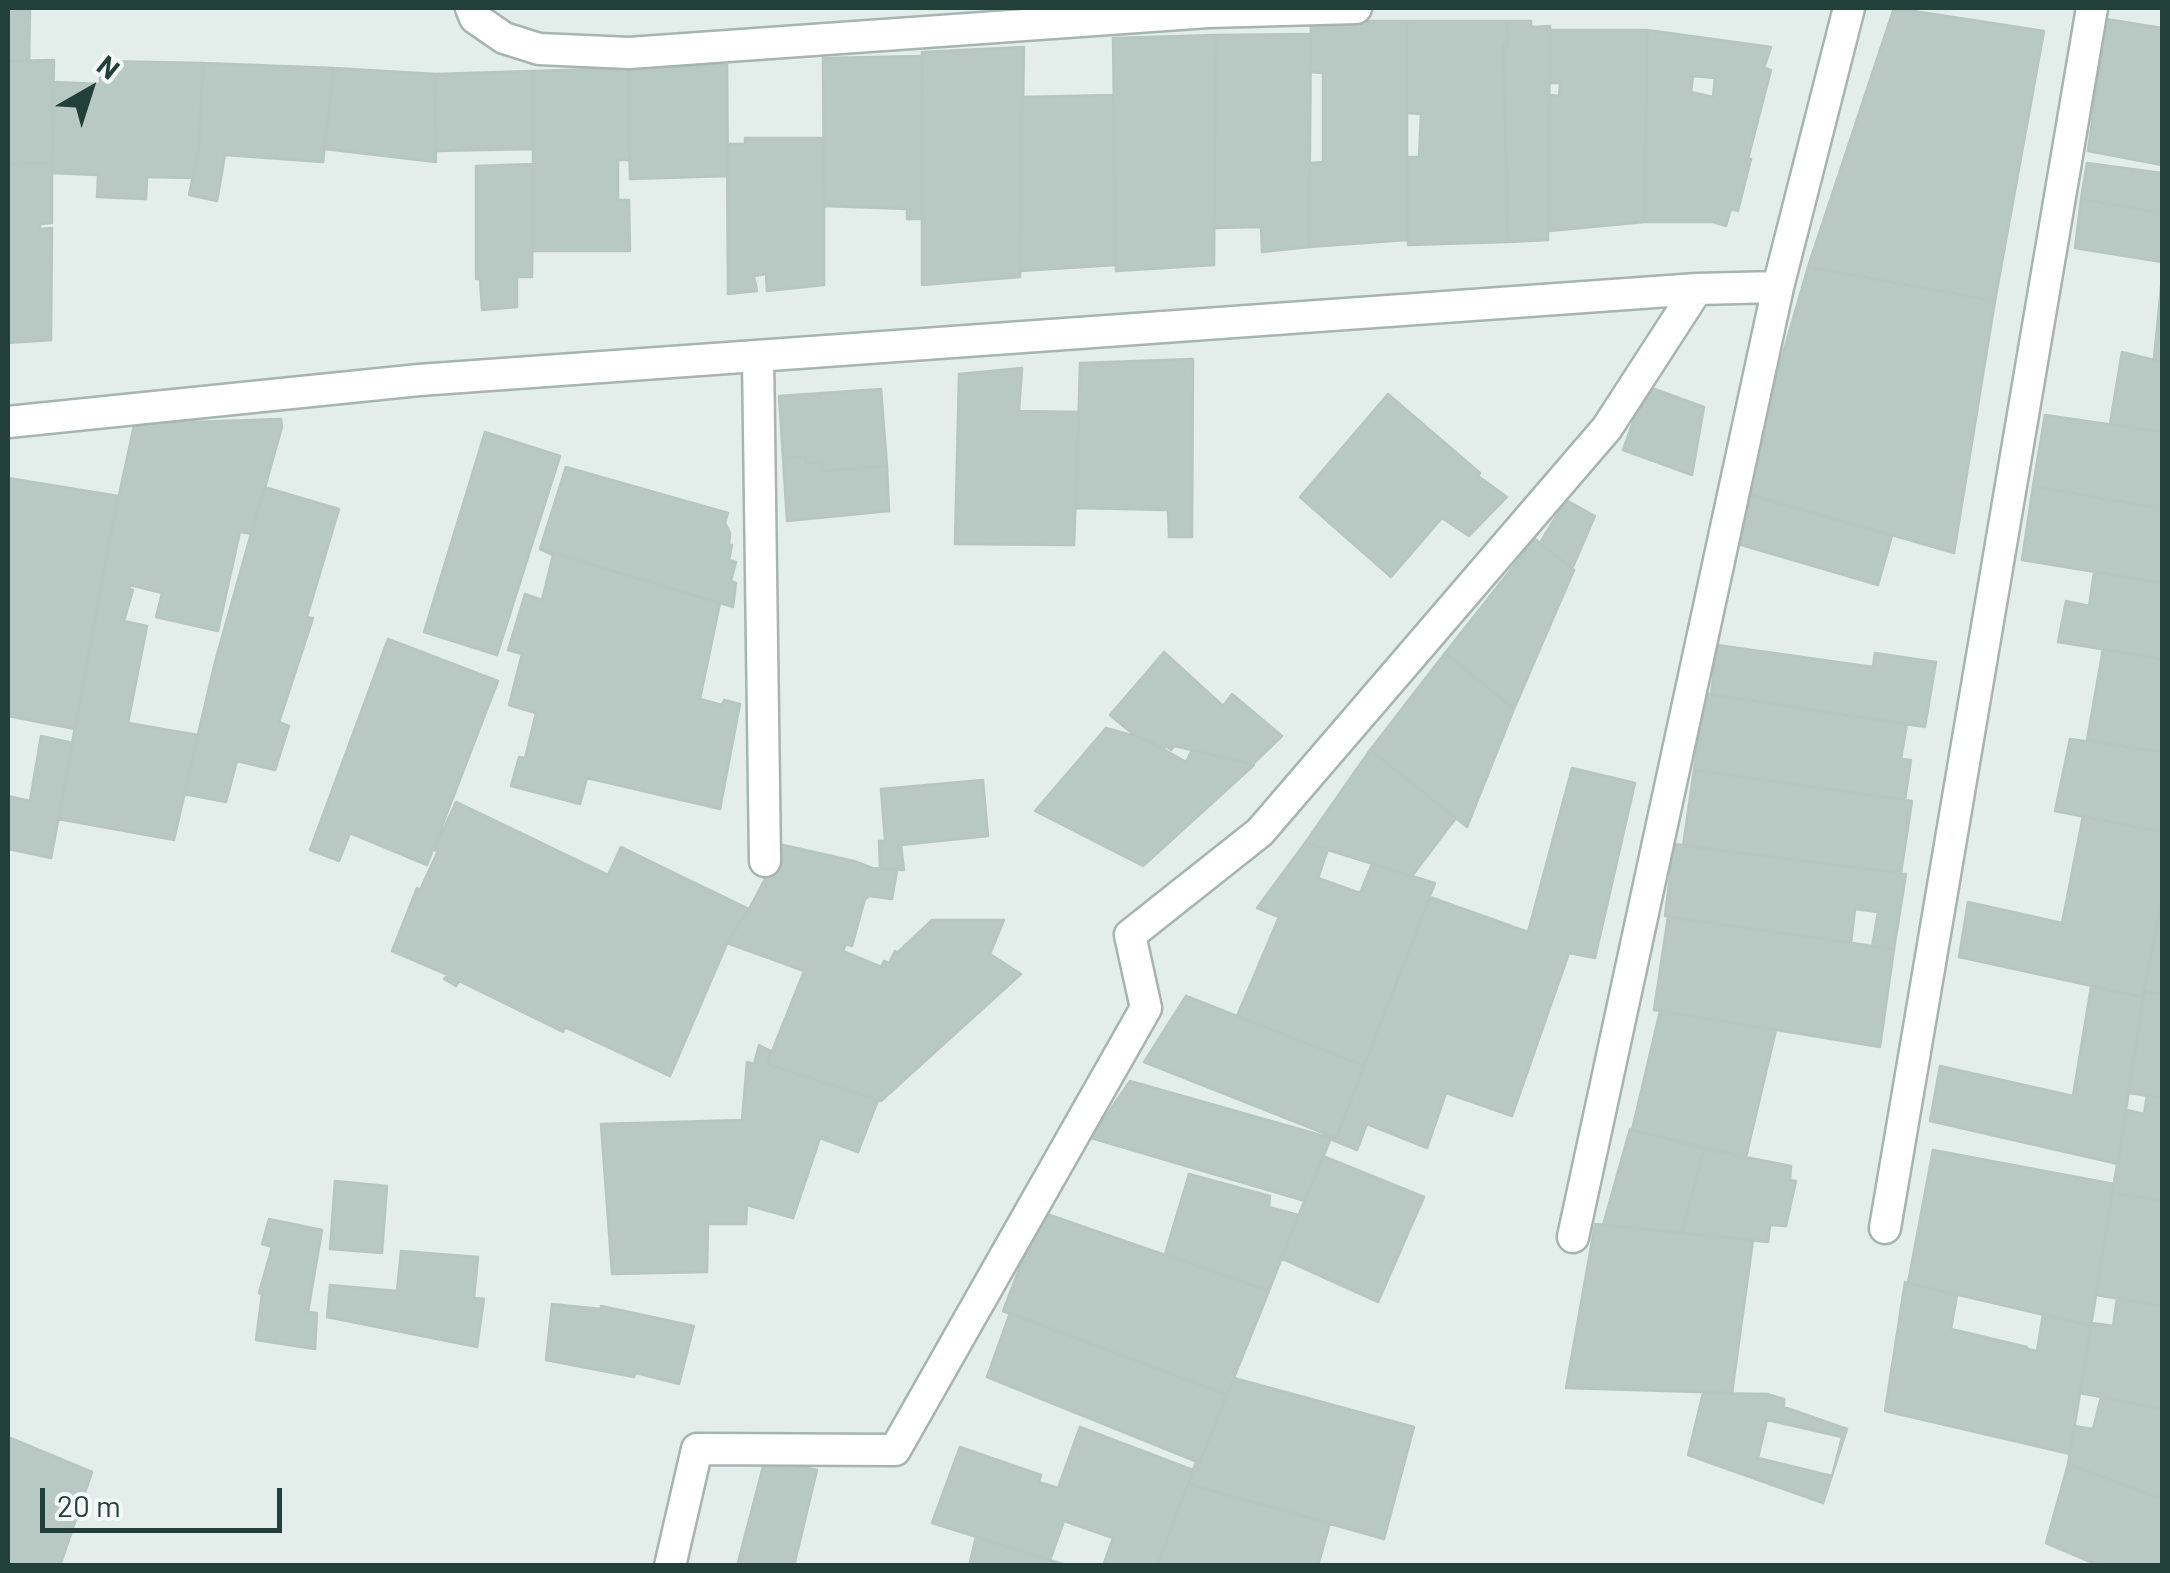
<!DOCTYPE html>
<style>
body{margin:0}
#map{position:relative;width:2170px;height:1573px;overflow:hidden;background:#e3ede9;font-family:Barlow,sans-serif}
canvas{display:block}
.frame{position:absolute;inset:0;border:10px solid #223f39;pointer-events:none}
.north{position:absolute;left:40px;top:40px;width:100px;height:100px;-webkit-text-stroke:8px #f4f9f7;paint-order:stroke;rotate:39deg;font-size:28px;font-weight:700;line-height:40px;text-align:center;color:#223f39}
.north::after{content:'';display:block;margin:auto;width:35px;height:45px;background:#223f39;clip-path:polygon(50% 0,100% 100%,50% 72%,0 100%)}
.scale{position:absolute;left:40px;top:1488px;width:242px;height:45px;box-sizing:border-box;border:5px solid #223f39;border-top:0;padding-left:12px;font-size:30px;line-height:35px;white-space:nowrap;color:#223f39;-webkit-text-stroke:8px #f4f9f7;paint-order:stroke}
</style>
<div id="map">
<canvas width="2170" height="1573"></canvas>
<div class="frame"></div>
<div class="north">N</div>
<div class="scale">20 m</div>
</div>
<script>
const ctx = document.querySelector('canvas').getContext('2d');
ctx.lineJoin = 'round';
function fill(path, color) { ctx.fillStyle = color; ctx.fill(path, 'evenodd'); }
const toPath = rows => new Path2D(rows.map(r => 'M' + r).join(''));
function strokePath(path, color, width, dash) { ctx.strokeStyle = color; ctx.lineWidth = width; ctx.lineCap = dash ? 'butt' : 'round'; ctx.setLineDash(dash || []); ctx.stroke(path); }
const building = toPath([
 [8,8,30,8,29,61,8,61,8,8],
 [1894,8,2044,31,1995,301,1808,267,1894,8],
 [2106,19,2162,28,2162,165,2088,151,2106,19],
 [1311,21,1407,21,1407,240,1309,247,1310,163,1323,162,1323,73,1310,72,1311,21],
 [1407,21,1507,21,1508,46,1503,45,1508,242,1408,245,1408,157,1419,157,1421,114,1407,113,1407,21],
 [1507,21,1531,21,1531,27,1550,26,1548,240,1508,242,1503,45,1508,46,1507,21],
 [1551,30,1647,30,1645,222,1549,231,1550,95,1559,96,1560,83,1550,83,1551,30],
 [1647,30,1771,47,1764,68,1771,70,1748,159,1751,159,1738,211,1731,209,1726,226,1713,222,1645,222,1647,30],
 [1693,76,1715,78,1713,97,1691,92,1693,76],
 [1311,34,1309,247,1262,252,1261,227,1214,228,1216,35,1311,34],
 [1216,35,1214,265,1116,271,1113,38,1216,35],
 [1024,47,1020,277,922,285,922,52,1024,47],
 [922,56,921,219,907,219,907,209,824,206,823,58,922,56],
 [54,60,52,163,8,164,8,61,54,60],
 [100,61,203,63,199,147,193,178,147,177,146,199,97,197,98,175,52,173,53,82,100,84,100,61],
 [203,63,334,68,323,162,225,155,217,201,189,195,199,147,203,63],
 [727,65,728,176,630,179,628,68,727,65],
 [334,68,435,74,436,162,324,149,334,68],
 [629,68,630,160,618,160,618,200,629,200,630,251,533,251,533,71,629,68],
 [533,71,532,149,436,151,435,74,533,71],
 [1113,95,1115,265,1020,271,1021,97,1113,95],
 [745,138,824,138,824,285,767,291,766,274,754,276,757,291,728,294,727,144,745,144,745,138],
 [52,163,52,223,40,224,40,229,52,228,51,340,8,343,8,164,52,163],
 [2087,163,2162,173,2162,213,2081,199,2087,163],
 [533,164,532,277,517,277,517,307,482,310,480,279,476,279,476,166,533,164],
 [2081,199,2162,213,2162,262,2075,248,2081,199],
 [1808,267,1995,301,1954,553,1743,492,1808,267],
 [2162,277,2162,362,2154,361,2154,358,2162,277],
 [2122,352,2162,362,2162,432,2110,424,2122,352],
 [1193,359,1192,537,1169,537,1168,510,1076,508,1080,363,1193,359],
 [1022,368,1019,411,1079,412,1074,545,955,544,959,374,1022,368],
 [1646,386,1704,407,1692,475,1623,450,1646,386],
 [881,389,887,466,822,471,822,462,806,463,805,457,783,458,779,396,881,389],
 [1388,394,1480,473,1478,476,1507,497,1469,536,1442,518,1391,577,1300,497,1388,394],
 [2045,415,2162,432,2162,509,2033,486,2045,415],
 [193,417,193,422,281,419,282,427,252,534,240,532,218,631,156,617,162,593,130,585,129,589,133,590,124,621,147,626,128,723,198,735,174,840,58,819,111,532,135,421,193,417],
 [485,432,560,456,497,655,424,632,485,432],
 [805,457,806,463,822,462,822,471,887,466,889,511,787,521,783,458,805,457],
 [566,467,728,513,725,523,730,533,729,545,732,545,729,560,736,562,731,581,736,583,733,607,540,549,566,467],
 [8,478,118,496,75,729,8,716,8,478],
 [2033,486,2162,509,2162,583,2022,560,2033,486],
 [264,487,339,509,307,617,313,618,279,722,289,726,275,770,237,761,226,802,184,794,215,662,264,487],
 [1748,495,1892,536,1878,585,1738,544,1748,495],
 [1566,500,1595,516,1572,569,1540,543,1566,500],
 [1535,539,1574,570,1514,709,1445,653,1535,539],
 [540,549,720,603,700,699,722,705,724,700,740,704,720,809,587,778,580,804,511,786,519,757,525,758,536,713,509,705,522,654,508,650,525,594,542,600,553,555,540,549],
 [2094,572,2162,583,2162,659,2058,642,2066,601,2089,606,2094,572],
 [388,639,498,681,427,865,350,833,339,861,310,850,388,639],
 [1717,645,1873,667,1875,653,1936,662,1925,727,1711,695,1717,645],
 [2103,649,2162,659,2162,752,2087,740,2103,649],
 [1164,652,1223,706,1232,694,1282,736,1253,764,1174,746,1171,750,1166,746,1163,749,1134,735,1110,715,1164,652],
 [1445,653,1514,709,1467,827,1370,750,1445,653],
 [1704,693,1907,724,1901,759,1911,760,1905,800,1694,770,1704,693],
 [1106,728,1146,739,1186,762,1192,750,1254,765,1143,866,1035,811,1106,728],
 [41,736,73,743,51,858,8,849,8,796,30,801,41,736],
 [2070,739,2162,752,2162,832,2055,811,2070,739],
 [1370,750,1456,818,1412,876,1305,843,1370,750],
 [1572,768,1635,783,1595,958,1569,953,1512,1116,1446,1093,1427,1148,1367,1124,1357,1150,1330,1139,1336,1138,1430,897,1528,932,1572,768],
 [1694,770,1912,801,1901,873,1683,846,1694,770],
 [983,780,988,836,901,845,904,870,880,868,879,841,885,841,881,789,983,780],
 [456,802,608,875,621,847,749,909,729,939,670,1076,565,1027,563,1032,459,981,456,986,444,979,448,975,392,951,417,888,420,890,438,851,434,850,456,802],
 [2083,816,2162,832,2162,898,2143,997,1959,957,1968,902,2062,923,2083,816],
 [1305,843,1328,849,1318,878,1360,893,1372,864,1435,883,1364,1066,1237,1016,1279,917,1257,908,1305,843],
 [1674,844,1906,874,1894,949,1872,947,1878,912,1855,909,1851,943,1665,916,1674,844],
 [783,845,854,861,872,868,897,870,892,899,870,896,865,899,852,946,846,944,843,951,881,967,884,961,889,963,895,951,897,953,932,920,1004,920,990,954,1021,974,881,1101,767,1064,804,971,727,943,749,909,783,845],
 [2162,898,2162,994,2144,991,2162,898],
 [1668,917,1894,949,1880,1047,1654,1010,1668,917],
 [2091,987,2143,997,2118,1164,1930,1121,1940,1066,2073,1096,2091,987],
 [2144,991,2162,994,2162,1098,2129,1093,2144,991],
 [1186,996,1364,1066,1336,1138,1144,1062,1186,996],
 [1660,1011,1776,1030,1746,1157,1632,1130,1660,1011],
 [759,1045,771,1051,767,1064,878,1100,858,1152,820,1138,793,1218,747,1205,746,1224,708,1224,707,1272,612,1274,601,1124,742,1120,747,1062,754,1064,759,1045],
 [1130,1081,1331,1138,1305,1201,1091,1138,1130,1081],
 [2147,1095,2162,1098,2162,1201,2112,1193,2127,1110,2144,1114,2147,1095],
 [1630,1129,1704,1149,1682,1233,1603,1225,1630,1129],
 [1704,1149,1791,1166,1790,1180,1796,1181,1786,1226,1770,1225,1768,1242,1682,1233,1704,1149],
 [1933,1150,2114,1184,2091,1326,1908,1283,1933,1150],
 [1323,1156,1424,1197,1378,1302,1281,1258,1323,1156],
 [1189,1174,1270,1196,1269,1207,1298,1215,1269,1291,1165,1254,1189,1174],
 [335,1181,387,1186,382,1253,330,1249,335,1181],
 [2112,1193,2162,1201,2162,1306,2096,1295,2112,1193],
 [1041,1212,1269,1291,1227,1395,1003,1311,1041,1212],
 [269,1219,322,1230,308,1312,317,1313,315,1349,256,1340,262,1294,259,1293,272,1247,262,1244,269,1219],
 [1595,1224,1753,1240,1732,1393,1566,1388,1595,1224],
 [401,1251,478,1257,474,1298,484,1299,477,1347,327,1317,330,1285,397,1291,401,1251],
 [1905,1282,1957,1295,1951,1329,2027,1347,2027,1349,2037,1351,2043,1314,2091,1326,2070,1454,1885,1411,1905,1282],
 [2117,1298,2162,1306,2162,1409,2080,1393,2092,1323,2113,1326,2117,1298],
 [552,1304,601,1309,601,1306,694,1326,679,1384,636,1373,634,1377,546,1360,552,1304],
 [1010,1313,1227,1395,1200,1463,987,1377,1010,1313],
 [1234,1378,1414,1427,1384,1539,1188,1484,1196,1462,1200,1463,1234,1378],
 [1703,1393,1767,1394,1784,1399,1784,1407,1847,1429,1823,1503,1688,1455,1703,1393],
 [2101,1397,2162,1409,2162,1499,2068,1464,2074,1426,2093,1429,2101,1397],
 [1767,1420,1842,1437,1832,1476,1758,1458,1767,1420],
 [1080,1427,1193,1470,1157,1566,1103,1566,1113,1538,1064,1521,1050,1560,932,1523,960,1447,1041,1475,1039,1482,1058,1488,1080,1427],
 [8,1437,92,1472,60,1566,8,1566,8,1437],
 [765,1459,817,1470,794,1566,737,1566,765,1459],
 [2068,1464,2162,1499,2162,1566,2100,1566,2046,1543,2068,1464],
 [1188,1484,1330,1523,1318,1566,1157,1566,1188,1484],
 [976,1537,1050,1560,1069,1566,969,1566,976,1537]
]);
fill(building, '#b8c8c2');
strokePath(building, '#b5c7c0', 2.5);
const minor = toPath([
 [471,8,475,18,504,38,539,49,629,53,1208,12,1356,8],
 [758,356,765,861],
 [8,422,419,380,1697,289,1778,287],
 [1885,1228,2092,8],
 [1573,1237,1778,287,1849,8],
 [670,1566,697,1449,895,1450,1146,1008,1130,935,1260,832,1607,428,1697,289]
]);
strokePath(minor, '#a5b5b1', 35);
strokePath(minor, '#fff', 30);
</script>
